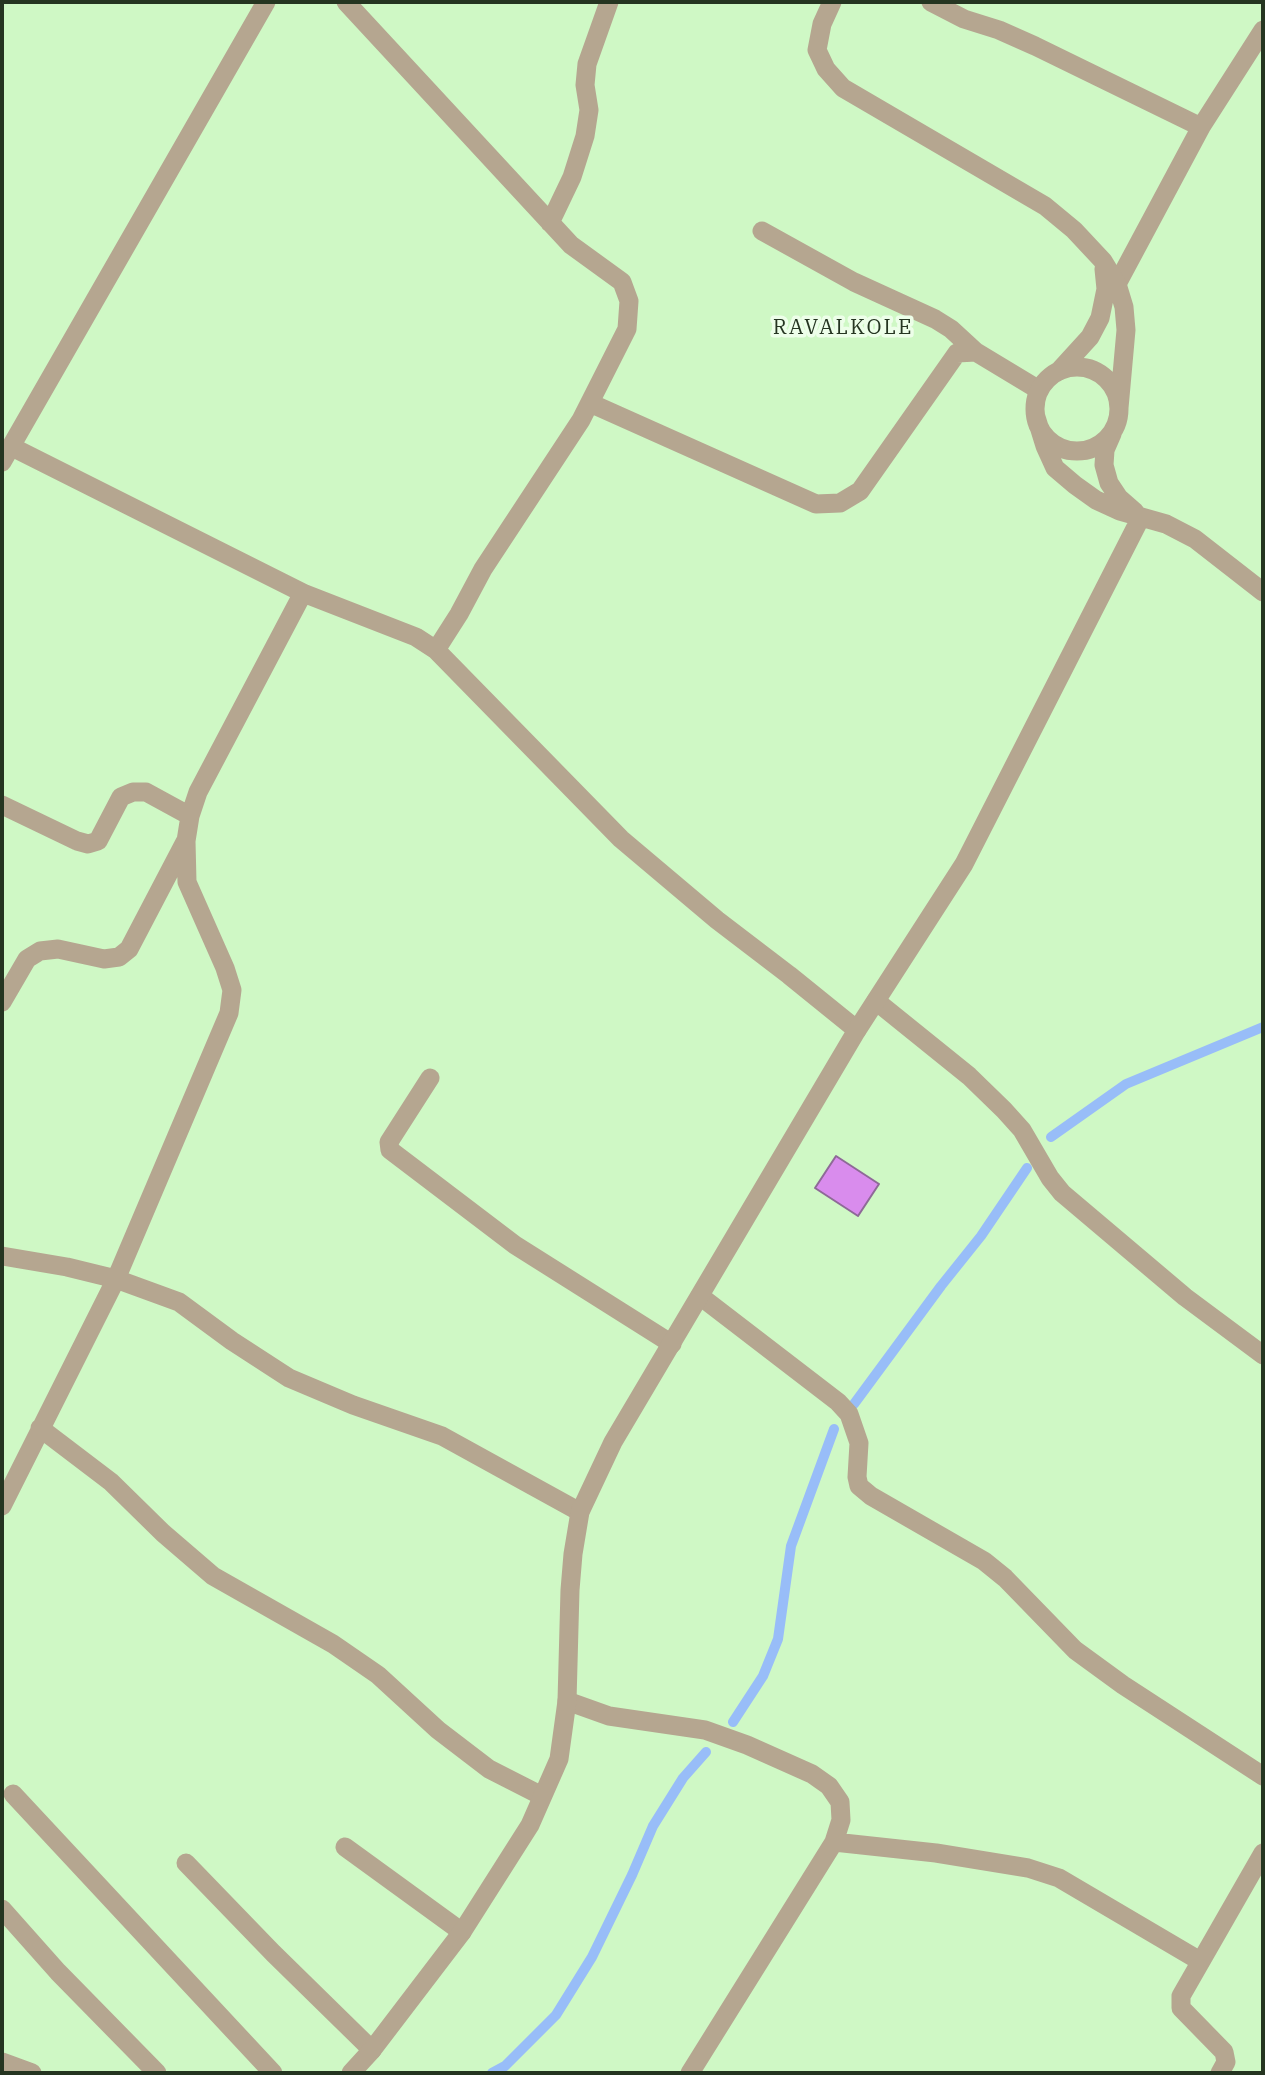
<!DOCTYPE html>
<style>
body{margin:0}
#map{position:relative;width:1265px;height:2075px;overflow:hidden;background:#cff8c5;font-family:"IBM Plex Serif",serif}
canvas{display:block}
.frame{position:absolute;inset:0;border:4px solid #253521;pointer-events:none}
</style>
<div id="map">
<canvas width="1265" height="2075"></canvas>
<div class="frame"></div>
</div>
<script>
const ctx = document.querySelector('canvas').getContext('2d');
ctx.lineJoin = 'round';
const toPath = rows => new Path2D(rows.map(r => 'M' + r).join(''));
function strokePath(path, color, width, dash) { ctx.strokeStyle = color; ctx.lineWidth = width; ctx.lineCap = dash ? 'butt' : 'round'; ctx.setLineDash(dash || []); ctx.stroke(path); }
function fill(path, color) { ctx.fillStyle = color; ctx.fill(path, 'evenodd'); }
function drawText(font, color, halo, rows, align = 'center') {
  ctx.font = font + ' "IBM Plex Serif",serif'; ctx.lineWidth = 7; ctx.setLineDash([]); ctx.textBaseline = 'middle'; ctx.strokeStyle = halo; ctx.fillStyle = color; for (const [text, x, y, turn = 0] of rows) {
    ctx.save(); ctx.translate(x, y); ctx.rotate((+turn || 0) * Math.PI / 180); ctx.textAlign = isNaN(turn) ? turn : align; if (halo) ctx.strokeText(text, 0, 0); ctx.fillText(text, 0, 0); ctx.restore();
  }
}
strokePath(toPath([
 [1051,1137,1126,1084,1263,1027],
 [854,1404,941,1286,981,1236,1027,1168],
 [733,1722,763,1676,778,1639,791,1546,834,1429],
 [492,2073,505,2066,556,2015,592,1957,632,1875,653,1826,683,1778,706,1752]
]), '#98bdf8', 10);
const building = toPath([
 [836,1156,879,1184,858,1216,815,1188,836,1156]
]);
fill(building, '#d98ced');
strokePath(building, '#8e6a97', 2);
strokePath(toPath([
 [346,2,571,245,622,282,629,301,627,329,581,420,483,569,459,614,436,650],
 [931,2,964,19,999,30,1035,46,1201,127],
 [550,223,572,177,585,136,589,110,585,85,587,64,609,2],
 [762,231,854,282,935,319,951,329,976,352],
 [1117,284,1201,127,1263,30],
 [590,403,816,504,840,503,860,491,957,353,976,352,1039,390],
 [12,447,303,593,416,637,436,650,621,839,717,920,789,975,857,1030],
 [2,462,266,2],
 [2,805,77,841,88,844,98,841,121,797,133,792,146,792,190,816],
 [876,1001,969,1076,1004,1110,1022,1130,1050,1178,1062,1193,1185,1297,1263,1355],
 [2,1002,27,959,40,951,58,949,104,959,119,957,129,949,185,842],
 [430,1078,389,1142,390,1150,515,1245,672,1344],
 [2,1256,67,1267,116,1279,179,1302,232,1341,289,1378,353,1405,442,1436,580,1512],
 [700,1296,838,1402,849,1414,859,1443,857,1477,859,1486,871,1496,984,1561,1005,1578,1075,1650,1123,1685,1263,1776],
 [40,1428,111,1482,163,1533,213,1576,333,1644,378,1675,438,1730,489,1769,542,1796],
 [2,1506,116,1279,229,1013,232,990,225,968,187,882,186,841,190,816,198,792,303,593],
 [567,1701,609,1716,705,1730,747,1745,812,1774,829,1786,840,1802,841,1820,834,1842,690,2073],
 [13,1794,273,2073],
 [834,1842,936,1853,1028,1868,1059,1878,1200,1961],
 [345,1847,462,1932],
 [186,1863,273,1953,372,2050],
 [2,1909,58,1972,157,2073],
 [2,2062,32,2073],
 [1220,2073,1226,2062,1224,2052,1181,2008,1181,1996,1263,1853]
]), '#b5a690', 19);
strokePath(toPath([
 [832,2,822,24,817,50,826,69,843,88,1045,206,1074,230,1103,261,1117,284,1124,307,1126,330,1119,408],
 '1035 409a42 42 0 1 1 84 0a42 42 0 1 1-84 0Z',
 [1059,371,1090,337,1100,318,1106,289,1104,269],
 [1036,417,1045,446,1055,468,1075,485,1096,500,1120,511,1166,524,1195,539,1263,592],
 [1112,434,1105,450,1104,465,1109,483,1119,498,1135,512],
 [351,2073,372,2050,462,1932,530,1825,559,1759,567,1701,570,1590,573,1554,580,1512,613,1442,857,1030,964,864,1141,517]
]), '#b5a690', 19);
ctx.letterSpacing = '2px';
drawText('21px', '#253521', '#edfee9', [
 ["RAVALKOLE",843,328]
]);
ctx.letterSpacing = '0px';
</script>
